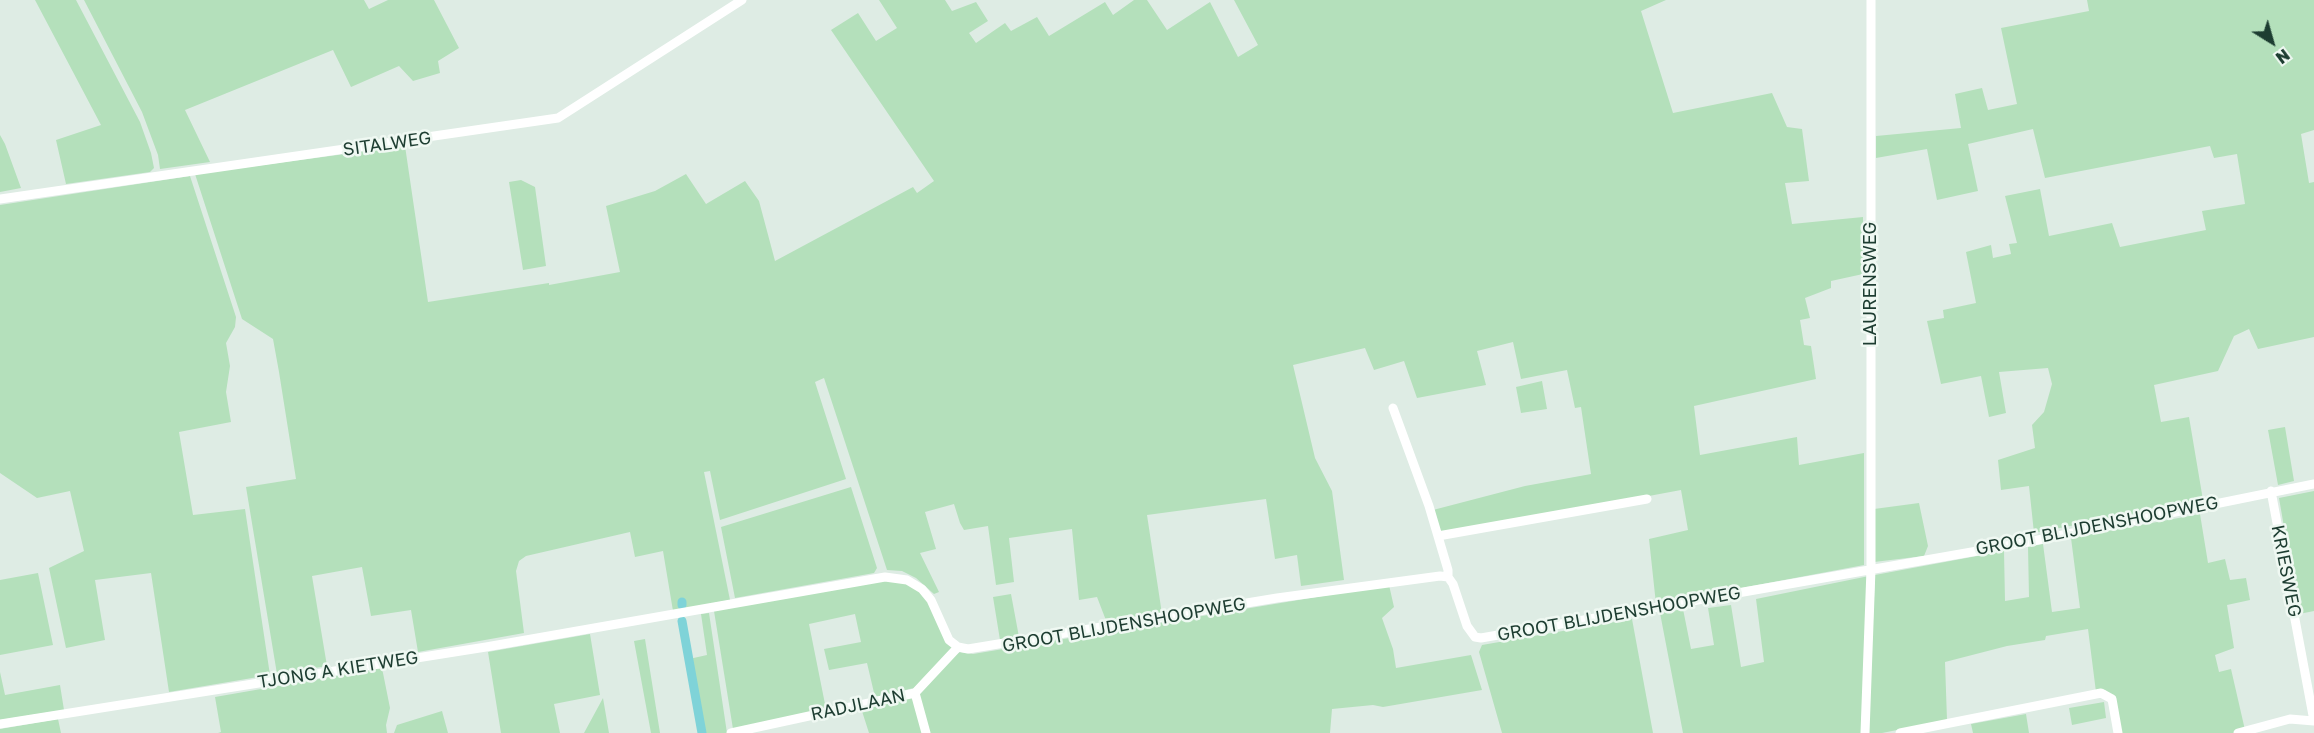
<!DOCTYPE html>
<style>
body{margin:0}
#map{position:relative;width:2314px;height:733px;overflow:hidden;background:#deece4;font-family:"Golos Text",sans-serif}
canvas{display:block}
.north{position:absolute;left:2242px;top:12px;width:60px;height:60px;-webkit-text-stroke:4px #eff8f2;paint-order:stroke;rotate:143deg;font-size:16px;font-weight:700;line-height:24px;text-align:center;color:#1d3d31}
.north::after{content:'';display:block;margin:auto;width:21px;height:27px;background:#1d3d31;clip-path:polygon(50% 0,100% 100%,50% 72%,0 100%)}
</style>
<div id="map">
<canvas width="2314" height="733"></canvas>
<div class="north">N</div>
</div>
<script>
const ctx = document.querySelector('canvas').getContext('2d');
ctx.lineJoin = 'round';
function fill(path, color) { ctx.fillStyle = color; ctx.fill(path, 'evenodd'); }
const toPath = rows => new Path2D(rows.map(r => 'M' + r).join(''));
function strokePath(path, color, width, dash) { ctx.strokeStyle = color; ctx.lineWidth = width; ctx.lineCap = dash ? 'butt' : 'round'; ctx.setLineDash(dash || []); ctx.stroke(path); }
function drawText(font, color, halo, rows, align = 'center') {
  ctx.font = font + ' "Golos Text",sans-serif'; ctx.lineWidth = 5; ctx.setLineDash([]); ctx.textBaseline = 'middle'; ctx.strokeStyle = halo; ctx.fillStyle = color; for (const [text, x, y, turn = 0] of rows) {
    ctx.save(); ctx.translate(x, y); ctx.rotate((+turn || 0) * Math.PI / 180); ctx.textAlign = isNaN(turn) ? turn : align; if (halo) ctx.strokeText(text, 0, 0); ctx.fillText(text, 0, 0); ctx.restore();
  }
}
fill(toPath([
 [35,0,76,0,140,122,151,153,154,168,150,172,66,184,56,140,101,125],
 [84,0,364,0,369,9,388,0,434,0,459,48,438,61,440,73,413,81,399,66,351,87,333,50,185,110,210,162,160,169,158,155,142,112],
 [879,0,945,0,952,11,976,2,988,21,969,33,976,43,1005,23,1011,31,1037,17,1049,36,1105,2,1113,15,1134,0,1147,0,1167,30,1210,2,1238,57,1258,45,1234,0,1666,0,1641,11,1673,113,1772,93,1787,127,1802,129,1809,181,1785,183,1792,224,1863,217,1863,274,1831,281,1831,288,1805,298,1810,318,1800,320,1804,345,1811,346,1816,379,1694,406,1700,455,1797,437,1799,465,1864,453,1864,565,1656,604,1649,539,1688,530,1681,490,1440,535,1433,510,1525,486,1591,474,1581,407,1575,408,1567,370,1521,379,1513,342,1477,351,1486,385,1417,398,1404,361,1374,370,1365,348,1293,365,1315,458,1332,491,1344,580,1301,586,1297,555,1275,559,1266,499,1147,515,1162,614,1107,623,1097,597,1079,600,1072,529,1009,538,1014,582,996,585,988,526,964,530,960,523,954,504,925,512,936,549,920,553,939,592,934,594,916,578,902,571,887,570,824,378,815,382,846,479,720,520,710,471,704,472,730,600,673,611,663,551,635,557,630,532,526,556,519,561,516,571,524,633,418,652,411,610,371,616,362,567,312,576,327,666,277,674,246,487,296,479,279,372,273,339,242,319,195,174,405,146,428,302,549,283,549,285,620,272,606,206,655,191,686,174,706,204,745,181,759,201,775,261,913,187,917,193,934,181,831,30,858,13,876,41,897,28],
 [2087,0,2314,0,2314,130,2301,134,2309,183,2314,182,2314,337,2258,349,2249,329,2234,336,2218,371,2154,385,2161,422,2189,417,2203,500,2034,533,2029,486,2001,490,1998,460,2035,448,2032,425,2044,412,2052,384,2048,368,1999,372,2006,413,1989,417,1981,376,1941,384,1927,321,1944,318,1943,310,1976,303,1966,252,1991,245,1993,258,2011,254,2009,244,2017,243,2005,196,2040,189,2049,236,2112,223,2120,247,2206,230,2202,211,2245,204,2237,154,2214,158,2210,146,2045,178,2033,129,1968,144,1978,191,1937,200,1927,149,1876,158,1876,136,1961,128,1955,94,1982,88,1988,110,2017,104,2001,28,2089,11],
 [0,135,5,144,21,188,0,192],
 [190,176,236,317,235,327,226,343,230,366,226,392,231,422,179,432,193,515,245,509,270,675,169,692,151,573,95,580,105,640,66,648,49,568,84,551,70,491,37,498,0,473,0,205],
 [521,180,535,187,546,266,523,270,509,182],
 [1542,381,1547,409,1521,413,1516,387],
 [2285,427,2294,481,2278,485,2268,430],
 [851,487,877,568,874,573,735,598,721,527],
 [2314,491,2314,611,2299,614,2279,498],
 [1919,503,1928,546,1924,556,1874,562,1874,509],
 [2200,514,2208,563,2225,559,2230,580,2246,578,2250,600,2227,605,2234,648,2215,655,2219,672,2231,669,2245,730,2236,733,2119,733,2113,696,2105,690,2096,692,2088,629,2046,636,2045,640,2007,646,1945,662,1947,720,1882,733,1868,733,1875,575,2004,551,2005,601,2029,597,2028,547,2043,544,2052,612,2080,608,2071,538],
 [38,573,53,645,0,655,0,580],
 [1869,576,1861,733,1683,733,1660,613,1683,609,1691,649,1714,645,1708,608,1731,605,1741,667,1764,662,1756,599],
 [880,580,898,580,919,590,929,602,953,647,914,688,875,697,867,663,829,670,824,649,861,642,855,614,809,624,826,709,733,729,714,611],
 [1389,585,1394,607,1382,618,1393,649,1396,668,1471,655,1482,690,1383,707,1373,705,1332,709,1330,733,930,733,918,693,953,655,960,652,973,654],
 [1011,594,1019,637,1000,640,993,597],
 [709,613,727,733,702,733,689,659,707,655,701,614],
 [1632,619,1653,733,1502,733,1479,652,1482,645],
 [590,634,600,695,554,704,560,733,501,733,488,652],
 [645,639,660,733,651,733,634,641],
 [382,668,390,708,386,725,387,733,218,733,221,732,215,697],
 [0,672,5,695,60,685,64,710,0,720],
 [912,697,923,733,869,733,861,708],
 [603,698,609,733,584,733],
 [2104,702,2106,718,2072,725,2069,708],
 [442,711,448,733,394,733,397,725],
 [2026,714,2029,733,1973,733,1971,724],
 [58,719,61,733,0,733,0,729]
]), '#b4e0bb');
strokePath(toPath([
 [682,602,682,605],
 [682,621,702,733]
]), '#7fd3d8', 9);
strokePath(toPath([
 [0,199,558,118,742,0],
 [1393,408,1429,506,1448,570,1448,577],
 [2271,491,2314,721],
 [1438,536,1647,499],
 [915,693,958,647],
 [915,693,926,733],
 [0,724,486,647,885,577,907,580,922,589,931,600,949,640,958,647,968,649,1277,598,1440,576,1448,577,1453,584,1467,626,1475,637,1481,638,2023,543,2314,484],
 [731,733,915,693],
 [1865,733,1871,569,1871,0],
 [1900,733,2101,693,2112,699,2118,733],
 [2238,733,2290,719,2314,721]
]), '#fff', 9);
drawText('18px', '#1d3d31', '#eff8f2', [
 ["SITALWEG",387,144,-8],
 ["LAURENSWEG",1870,284,-90],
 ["GROOT BLIJDENSHOOPWEG",2097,526,-11],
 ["KRIESWEG",2286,571,79],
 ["GROOT BLIJDENSHOOPWEG",1619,614,-10],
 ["GROOT BLIJDENSHOOPWEG",1124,625,-10],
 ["TJONG A KIETWEG",338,670,-9],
 ["RADJLAAN",858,705,-12]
]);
</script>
